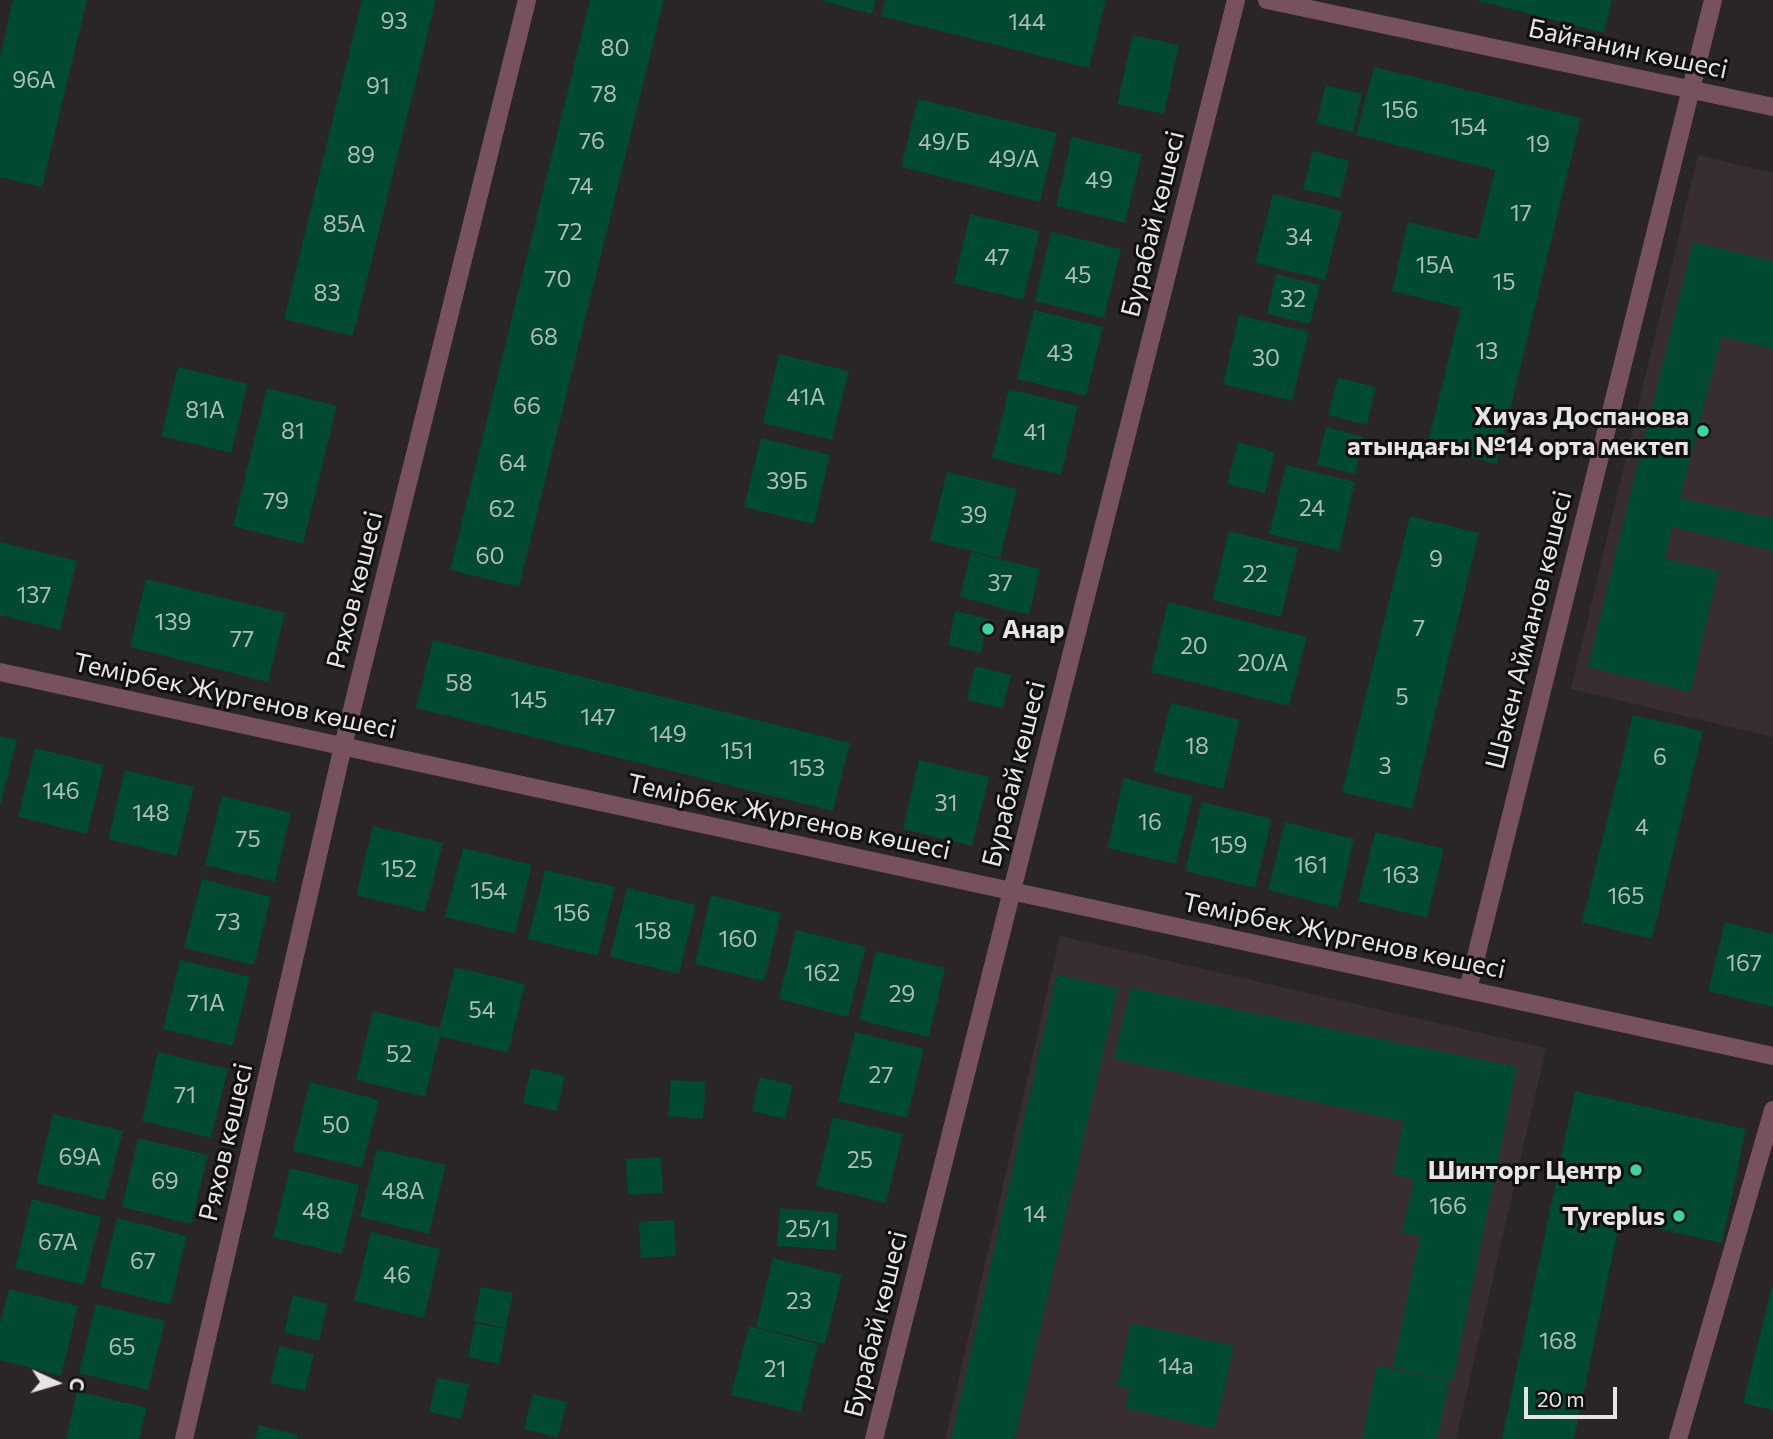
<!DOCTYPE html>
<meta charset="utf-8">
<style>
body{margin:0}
#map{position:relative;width:1773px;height:1439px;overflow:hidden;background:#2a2627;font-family:Commissioner,sans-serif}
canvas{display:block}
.north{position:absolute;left:21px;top:1348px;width:70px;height:70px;-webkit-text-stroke:5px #110f10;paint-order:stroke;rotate:94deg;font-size:19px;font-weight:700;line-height:28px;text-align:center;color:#e7e4e5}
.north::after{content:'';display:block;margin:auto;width:24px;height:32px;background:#e7e4e5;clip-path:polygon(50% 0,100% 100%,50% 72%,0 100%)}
.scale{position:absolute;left:1524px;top:1387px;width:93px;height:32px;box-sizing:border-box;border:4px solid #e7e4e5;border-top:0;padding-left:9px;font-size:21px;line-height:24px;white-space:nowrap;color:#e7e4e5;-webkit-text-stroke:5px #110f10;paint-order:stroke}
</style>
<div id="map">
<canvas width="1773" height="1439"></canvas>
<div class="north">С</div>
<div class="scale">20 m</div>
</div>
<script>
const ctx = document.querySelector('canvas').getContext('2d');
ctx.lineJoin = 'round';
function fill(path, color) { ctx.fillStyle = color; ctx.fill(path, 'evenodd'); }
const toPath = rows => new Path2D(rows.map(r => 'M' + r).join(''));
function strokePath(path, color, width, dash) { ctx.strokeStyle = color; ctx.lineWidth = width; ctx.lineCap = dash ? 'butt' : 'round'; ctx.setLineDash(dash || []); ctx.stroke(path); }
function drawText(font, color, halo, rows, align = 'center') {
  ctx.font = font + ' Commissioner,sans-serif'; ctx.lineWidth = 6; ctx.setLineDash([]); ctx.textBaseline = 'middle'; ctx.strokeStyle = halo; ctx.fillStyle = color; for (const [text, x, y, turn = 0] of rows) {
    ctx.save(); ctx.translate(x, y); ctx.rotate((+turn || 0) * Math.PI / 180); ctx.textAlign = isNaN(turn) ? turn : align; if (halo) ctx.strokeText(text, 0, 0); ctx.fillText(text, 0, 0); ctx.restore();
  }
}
fill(toPath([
 [1698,155,1773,173,1773,737,1571,689],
 [1060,936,1546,1048,1456,1439,945,1439]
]), '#382d31');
fill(toPath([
 [13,0,87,0,42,187,0,177,0,57],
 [362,0,436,0,353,336,284,319],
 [590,0,664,0,519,587,450,570],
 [819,0,876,0,872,14],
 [885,0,1106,0,1089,68,881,16],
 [1475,0,1612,0,1604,33],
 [1133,35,1179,45,1164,114,1117,104],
 [1374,67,1581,118,1497,464,1427,447,1461,308,1392,291,1408,222,1478,239,1495,170,1356,135],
 [1326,85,1362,94,1353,132,1316,123],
 [918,99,1057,133,1040,202,901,167],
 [1072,137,1142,154,1125,223,1056,206],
 [1313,151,1349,161,1340,198,1303,189],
 [1273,194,1342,211,1325,280,1255,263],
 [970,214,1040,231,1023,300,954,283],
 [1051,232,1121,249,1104,318,1035,301],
 [1693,242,1773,261,1773,349,1722,337,1680,498,1773,519,1773,551,1672,527,1665,559,1718,571,1691,692,1588,667],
 [1276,274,1320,285,1310,324,1267,314],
 [1034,310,1103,327,1086,396,1017,379],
 [1239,315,1309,332,1292,401,1223,384],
 [779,354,849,371,832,440,763,423],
 [178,367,248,384,231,453,161,436],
 [1338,378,1376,387,1367,425,1328,415],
 [267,388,337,406,303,544,233,526],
 [1009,389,1078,406,1061,475,992,458],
 [1326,427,1364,437,1355,474,1317,465],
 [761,438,830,455,814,524,744,507],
 [1238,442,1275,452,1265,493,1227,484],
 [1286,465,1355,482,1339,551,1269,534],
 [947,472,1017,489,1000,558,930,541],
 [1410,516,1479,533,1412,809,1342,792],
 [1229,531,1298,548,1281,617,1212,600],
 [0,542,77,561,60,630,0,615],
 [971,552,1040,569,1029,615,960,597],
 [146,579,285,613,268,682,130,647],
 [1168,602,1307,637,1289,706,1151,672],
 [955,611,989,619,981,653,948,645],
 [433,640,850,743,833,811,416,708],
 [975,666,1011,675,1003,708,967,700],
 [1171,703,1240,720,1223,789,1153,772],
 [1633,715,1703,731,1652,939,1582,922],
 [0,736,17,740,1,804,0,804],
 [35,748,104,765,87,834,18,817],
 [919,760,989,777,972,846,903,829],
 [125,770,194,787,177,856,108,839],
 [1124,778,1193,796,1176,864,1107,848],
 [222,796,291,813,275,882,205,865],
 [1202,802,1272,819,1255,888,1185,871],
 [1285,822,1354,839,1338,908,1268,890],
 [373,826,443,843,425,912,356,895],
 [1375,832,1444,849,1427,918,1358,901],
 [463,848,532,865,515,934,445,917],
 [545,870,615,887,598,956,528,939],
 [202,879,271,897,254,965,184,948],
 [627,888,696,905,679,974,610,957],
 [711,895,781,913,764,981,695,964],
 [1725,922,1773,934,1773,1007,1708,991],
 [796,930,866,947,848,1017,779,999],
 [876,951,945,968,929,1037,859,1020],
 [180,960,250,977,233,1046,163,1029],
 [455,967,525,984,508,1053,440,1036,425,1097,356,1080,373,1011,440,1028],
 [1057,975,1118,988,1015,1439,951,1439],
 [1131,988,1517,1067,1453,1381,1393,1368,1420,1236,1402,1233,1414,1179,1393,1174,1403,1121,1114,1059],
 [855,1032,924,1049,907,1118,838,1101],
 [158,1052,228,1069,211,1138,142,1121],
 [531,1068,565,1076,557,1111,523,1103],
 [760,1077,793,1085,785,1119,752,1111],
 [671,1080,706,1082,703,1119,668,1116],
 [310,1082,379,1100,362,1168,293,1151],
 [1575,1091,1746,1129,1722,1243,1620,1220,1574,1439,1502,1439],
 [53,1114,123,1131,105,1200,36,1183],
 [833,1117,903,1134,886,1203,816,1186],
 [138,1138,208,1155,191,1224,122,1207],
 [377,1149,446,1165,429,1234,360,1217],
 [661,1157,663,1193,628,1195,626,1159],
 [290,1168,359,1185,342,1254,273,1237],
 [32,1199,101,1217,84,1285,15,1268],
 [780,1208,838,1213,836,1250,777,1246],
 [117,1218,187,1236,170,1305,100,1287],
 [674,1220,676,1256,641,1258,639,1222],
 [371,1232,440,1249,424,1318,354,1301],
 [773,1258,842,1275,825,1344,756,1327],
 [1772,1286,1773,1286,1773,1410,1743,1403],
 [481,1287,513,1293,506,1328,474,1321],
 [9,1289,78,1306,61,1376,0,1360,0,1324],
 [293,1295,328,1304,319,1341,284,1332],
 [96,1304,165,1321,148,1390,79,1373],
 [475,1323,506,1329,499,1364,468,1357],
 [1131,1323,1234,1346,1215,1429,1125,1408,1130,1389,1117,1386],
 [749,1326,818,1344,801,1412,731,1395],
 [279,1346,314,1354,305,1391,270,1383],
 [1377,1366,1449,1381,1437,1439,1362,1439],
 [437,1378,469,1384,461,1419,429,1412],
 [77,1391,147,1408,139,1439,66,1439],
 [533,1394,567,1402,558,1438,524,1429],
 [259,1425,298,1435,297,1439,255,1439]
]), '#004933');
strokePath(toPath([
 [1267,0,1773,107],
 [0,672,1773,1056],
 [1468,989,1713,0],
 [184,1439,343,746,527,0],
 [874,1439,1236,0],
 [1678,1439,1773,1110]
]), '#785161', 18);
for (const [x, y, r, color] of [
 [1703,431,7,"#40d4a2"],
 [988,629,7,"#40d4a2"],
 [1636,1170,7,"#40d4a2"],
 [1679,1216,7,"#40d4a2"]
]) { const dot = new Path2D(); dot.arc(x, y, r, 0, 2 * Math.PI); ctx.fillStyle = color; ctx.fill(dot); strokePath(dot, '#110f10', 2.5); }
drawText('23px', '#adbdb8', null, [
 ["93",394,21],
 ["144",1027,22],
 ["80",615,48],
 ["96А",34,80],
 ["91",378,86],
 ["78",604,94],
 ["156",1400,110],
 ["154",1469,127],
 ["76",592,141],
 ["49/Б",944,142],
 ["19",1538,144],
 ["89",361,155],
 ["49/А",1014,159],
 ["49",1099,180],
 ["74",581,186],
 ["17",1521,213],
 ["85А",344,224],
 ["72",570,232],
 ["34",1299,237],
 ["47",997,257],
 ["15А",1435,265],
 ["45",1078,275],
 ["70",558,279],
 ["15",1504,282],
 ["83",327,293],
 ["32",1293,299],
 ["68",544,337],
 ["13",1487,351],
 ["43",1060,353],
 ["30",1266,358],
 ["41А",806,397],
 ["66",527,406],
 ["81А",205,410],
 ["81",293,431],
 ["41",1035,432],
 ["64",513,463],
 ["39Б",787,481],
 ["79",276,501],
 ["24",1312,508],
 ["62",502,509],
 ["39",974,515],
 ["60",490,556],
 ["9",1436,559],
 ["22",1255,574],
 ["37",1000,583],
 ["137",34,595],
 ["139",173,622],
 ["7",1419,628],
 ["77",242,639],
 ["20",1194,646],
 ["20/А",1263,663],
 ["58",459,683],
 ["5",1402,697],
 ["145",529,700],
 ["147",598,717],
 ["149",668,734],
 ["18",1197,746],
 ["151",737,751],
 ["6",1660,757],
 ["3",1385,766],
 ["153",807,768],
 ["146",61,791],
 ["31",946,803],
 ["148",151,813],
 ["16",1150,822],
 ["4",1642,827],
 ["75",248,839],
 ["159",1229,845],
 ["161",1311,865],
 ["152",399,869],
 ["163",1401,875],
 ["154",489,891],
 ["165",1626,896],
 ["156",572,913],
 ["73",228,922],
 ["158",653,931],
 ["160",738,939],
 ["167",1744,963],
 ["162",822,973],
 ["29",902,994],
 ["71А",206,1003],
 ["54",482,1010],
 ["52",399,1054],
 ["27",881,1075],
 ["71",185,1095],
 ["50",336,1125],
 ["69А",80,1157],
 ["25",860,1160],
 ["69",165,1181],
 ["48А",403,1191],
 ["166",1448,1206],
 ["48",316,1211],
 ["14",1035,1214],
 ["25/1",808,1229],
 ["67А",58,1242],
 ["67",143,1261],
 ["46",397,1275],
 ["23",799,1301],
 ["168",1558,1341],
 ["65",122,1347],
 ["14а",1176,1366],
 ["21",775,1369]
]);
drawText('26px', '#e7e4e5', '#110f10', [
 ["Байғанин көшесі",1628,49,12],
 ["Бурабай көшесі",1153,224,-76],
 ["Ряхов көшесі",355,590,-76],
 ["Шәкен Айманов көшесі",1529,630,-76],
 ["Темірбек Жүргенов көшесі",235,696,12],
 ["Бурабай көшесі",1014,774,-76],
 ["Темірбек Жүргенов көшесі",789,817,12],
 ["Темірбек Жүргенов көшесі",1344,936,12],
 ["Ряхов көшесі",226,1142,-77],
 ["Бурабай көшесі",876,1324,-76]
]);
drawText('bold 26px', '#e7e4e5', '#110f10', [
 ["Хиуаз Доспанова",1689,416],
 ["атындағы №14 орта мектеп",1689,446],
 ["Анар",1002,629,"left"],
 ["Шинторг Центр",1622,1170],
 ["Tyreplus",1665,1216]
], 'right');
</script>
